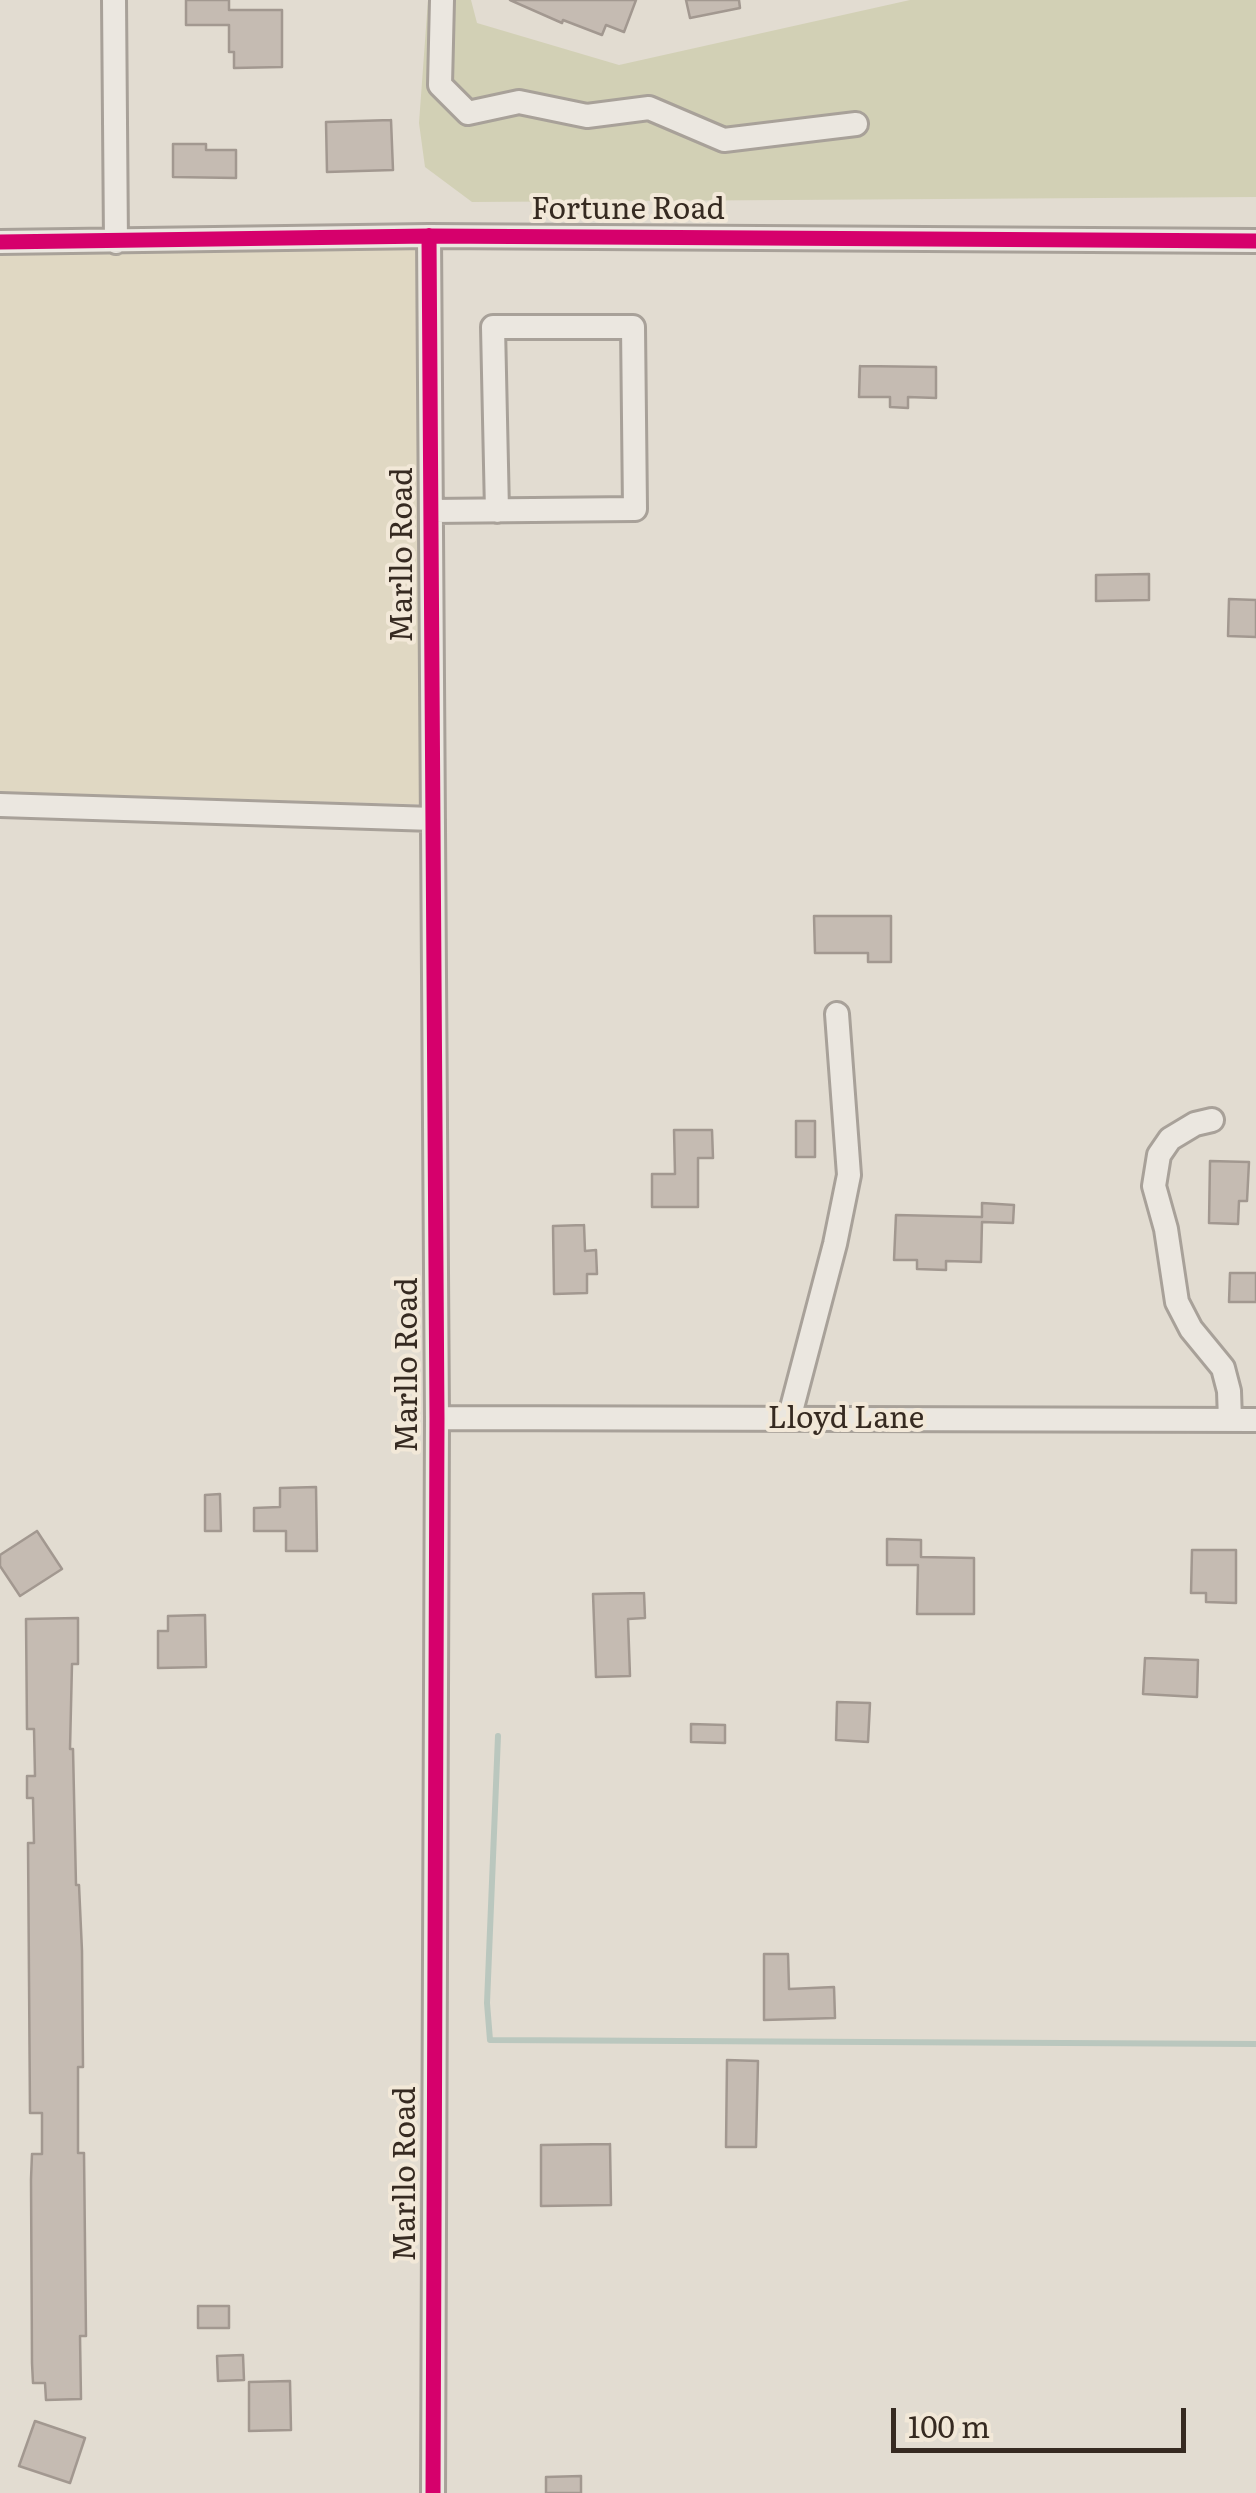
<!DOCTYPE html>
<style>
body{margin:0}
#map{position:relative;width:1256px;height:2493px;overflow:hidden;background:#e2dcd1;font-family:Literata,serif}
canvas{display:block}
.scale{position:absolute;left:891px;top:2408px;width:295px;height:45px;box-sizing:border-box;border:5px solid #362a21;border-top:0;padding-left:12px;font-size:30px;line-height:35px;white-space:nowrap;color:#362a21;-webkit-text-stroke:8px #f2e8d8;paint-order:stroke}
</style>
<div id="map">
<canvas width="1256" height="2493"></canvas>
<div class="scale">100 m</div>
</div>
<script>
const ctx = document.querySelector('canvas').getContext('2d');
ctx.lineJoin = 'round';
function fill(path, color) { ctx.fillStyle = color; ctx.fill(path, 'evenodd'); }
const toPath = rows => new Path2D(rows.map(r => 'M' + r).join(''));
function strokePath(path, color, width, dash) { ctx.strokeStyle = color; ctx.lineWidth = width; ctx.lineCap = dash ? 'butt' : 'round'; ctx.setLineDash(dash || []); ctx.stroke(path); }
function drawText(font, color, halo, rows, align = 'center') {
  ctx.font = font + ' Literata,serif'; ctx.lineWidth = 8; ctx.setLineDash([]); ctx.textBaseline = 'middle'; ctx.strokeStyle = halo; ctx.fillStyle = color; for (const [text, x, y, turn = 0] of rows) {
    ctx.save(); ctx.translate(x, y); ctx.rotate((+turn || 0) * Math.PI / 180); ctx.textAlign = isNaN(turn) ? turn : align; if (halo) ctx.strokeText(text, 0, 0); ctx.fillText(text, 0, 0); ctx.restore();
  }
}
fill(toPath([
 [440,248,446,805,0,793,0,253]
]), '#e0d8c3');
fill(toPath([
 [428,0,471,0,477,23,619,65,910,0,1256,0,1256,197,472,202,425,167,419,123]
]), '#d2d0b5');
strokePath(toPath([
 [498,1736,487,2003,490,2040,1256,2044]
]), '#bac7be', 6);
const building = toPath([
 [186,0,229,0,229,10,282,10,282,67,234,68,234,52,229,52,229,25,186,25,186,0],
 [510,0,636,0,624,32,606,25,602,35,563,20,562,23,510,0],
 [686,0,739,0,740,8,690,18,686,0],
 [391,120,393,170,327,172,326,122,391,120],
 [173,144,206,144,206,150,236,150,236,178,173,177,173,144],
 [860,366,936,367,936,398,908,397,908,408,890,407,890,397,859,397,860,366],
 [1149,574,1149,600,1096,601,1096,575,1149,574],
 [1229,599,1256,600,1256,637,1228,636,1229,599],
 [814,916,891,916,891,962,868,962,868,953,815,953,814,916],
 [796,1121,815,1121,815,1157,796,1157,796,1121],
 [674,1130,712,1130,713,1158,698,1158,698,1207,652,1207,652,1174,675,1174,674,1130],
 [1210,1161,1249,1162,1247,1201,1239,1201,1238,1224,1209,1223,1210,1161],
 [982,1203,1014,1205,1013,1223,982,1222,981,1262,946,1261,946,1270,917,1269,917,1260,894,1260,896,1215,982,1217,982,1203],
 [584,1225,585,1251,596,1250,597,1274,587,1274,587,1293,554,1294,553,1226,584,1225],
 [1230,1273,1256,1273,1256,1302,1229,1302,1230,1273],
 [316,1487,317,1551,286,1551,286,1531,254,1531,254,1508,280,1507,280,1488,316,1487],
 [220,1494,221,1531,205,1531,205,1495,220,1494],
 [37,1531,62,1569,20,1596,0,1566,0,1555,37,1531],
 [887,1539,921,1540,921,1557,974,1558,974,1614,917,1614,918,1565,887,1565,887,1539],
 [1192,1550,1236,1550,1236,1603,1206,1602,1206,1593,1191,1593,1192,1550],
 [644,1593,645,1618,628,1619,630,1676,596,1677,593,1594,644,1593],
 [205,1615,206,1667,158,1668,158,1631,168,1631,168,1616,205,1615],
 [78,1618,78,1664,72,1664,70,1749,73,1749,76,1885,79,1885,82,1951,83,2067,78,2067,78,2153,84,2153,86,2336,80,2336,81,2399,46,2400,45,2383,33,2383,32,2363,31,2179,32,2154,42,2154,42,2113,30,2113,28,1843,34,1843,33,1798,27,1798,27,1776,35,1776,34,1729,27,1729,26,1619,78,1618],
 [1145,1658,1198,1660,1197,1697,1143,1694,1145,1658],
 [837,1702,870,1703,868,1742,836,1740,837,1702],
 [691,1724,725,1725,725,1743,691,1742,691,1724],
 [764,1954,788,1954,789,1989,834,1987,835,2018,764,2020,764,1954],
 [727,2060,758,2061,756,2147,726,2147,727,2060],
 [610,2144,611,2205,541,2206,541,2145,610,2144],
 [198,2306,229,2306,229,2328,198,2328,198,2306],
 [243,2355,244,2380,218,2381,217,2356,243,2355],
 [290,2381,291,2430,249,2431,249,2382,290,2381],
 [35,2421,85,2438,70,2483,19,2466,35,2421],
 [581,2476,581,2493,546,2493,546,2477,581,2476]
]);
fill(building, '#c5bbb2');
strokePath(building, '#a29890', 2.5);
const minor = toPath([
 [114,0,116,242],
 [442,0,440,85,468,113,519,102,587,116,649,108,724,140,856,124],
 [429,236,437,1418,433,2493],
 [0,242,429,236,1256,241],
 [431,511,635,509,633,327,493,327,497,511],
 [0,805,433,819],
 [1212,1120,1195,1124,1170,1139,1159,1155,1154,1186,1166,1229,1177,1302,1191,1329,1223,1368,1229,1391,1230,1420],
 [437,1418,1256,1420],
 [789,1419,835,1244,849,1175,837,1014]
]);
strokePath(minor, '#a8a199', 28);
strokePath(minor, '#ebe7e0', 22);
strokePath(toPath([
 [429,236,437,1418,433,2493],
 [0,242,429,236,1256,241]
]), '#d6006c', 15);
drawText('30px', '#362a21', '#f2e8d8', [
 ["Fortune Road",628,210],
 ["Marllo Road",403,555,-90],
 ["Marllo Road",408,1365,-90],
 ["Lloyd Lane",846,1419],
 ["Marllo Road",406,2174,-90]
]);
</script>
